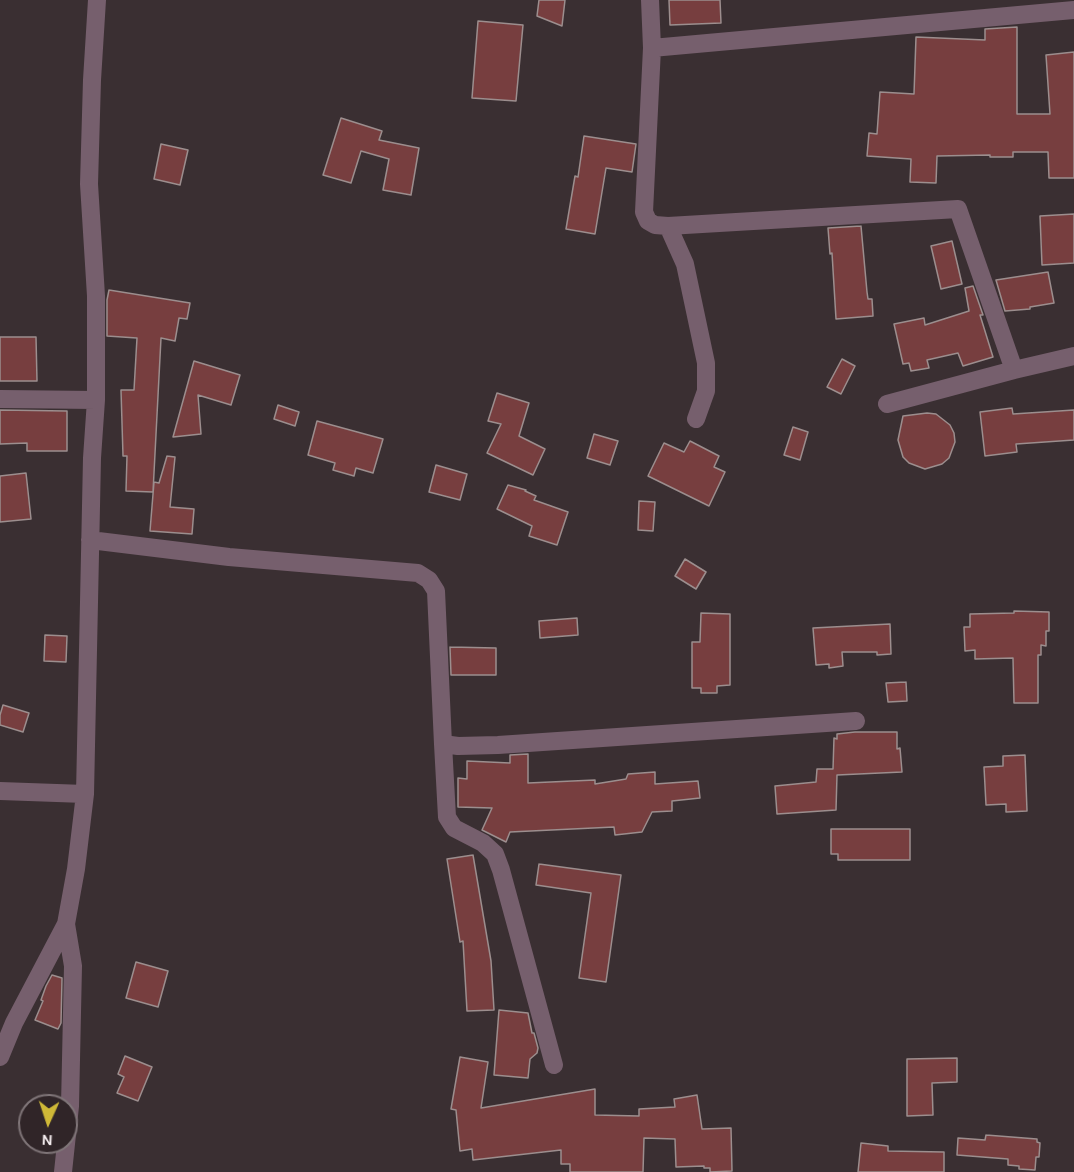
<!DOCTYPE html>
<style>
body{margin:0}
#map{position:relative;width:1074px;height:1172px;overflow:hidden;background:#3a2f32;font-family:Karla,sans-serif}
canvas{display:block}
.north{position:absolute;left:18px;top:1094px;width:60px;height:60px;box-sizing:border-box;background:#302528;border:2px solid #7f7578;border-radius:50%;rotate:183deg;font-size:16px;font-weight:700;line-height:24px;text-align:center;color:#f5edef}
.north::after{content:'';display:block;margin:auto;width:21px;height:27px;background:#cfb837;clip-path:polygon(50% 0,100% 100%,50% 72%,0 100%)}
</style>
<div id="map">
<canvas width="1074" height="1172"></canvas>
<div class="north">N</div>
</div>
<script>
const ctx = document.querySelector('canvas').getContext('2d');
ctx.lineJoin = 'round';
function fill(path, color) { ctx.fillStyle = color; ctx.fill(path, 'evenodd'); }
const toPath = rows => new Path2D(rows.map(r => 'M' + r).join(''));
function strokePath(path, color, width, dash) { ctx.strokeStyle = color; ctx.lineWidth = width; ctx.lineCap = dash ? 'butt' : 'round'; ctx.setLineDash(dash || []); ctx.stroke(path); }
const building = toPath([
 [539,0,565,0,562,26,537,16,539,0],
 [669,0,720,0,721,23,670,25,669,0],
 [478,21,523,25,516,101,472,98,478,21],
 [1017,27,1017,114,1050,114,1046,55,1074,52,1074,178,1049,178,1048,152,1013,152,1013,157,990,157,990,155,937,156,936,183,910,182,911,159,867,156,869,133,877,134,880,92,914,94,916,37,985,40,985,29,1017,27],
 [341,118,382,131,379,140,419,148,411,195,383,190,389,159,361,151,351,183,323,175,341,118],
 [584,136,636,144,632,172,606,168,595,234,566,229,575,176,578,177,584,136],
 [161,144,188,150,180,185,154,179,161,144],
 [1074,214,1074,263,1042,265,1040,216,1074,214],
 [861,226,867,292,868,299,872,299,873,316,836,319,832,253,830,254,828,228,861,226],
 [952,241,962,284,941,289,931,246,952,241],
 [1048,272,1054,303,1030,307,1030,309,1005,311,996,280,1048,272],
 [973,286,983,315,980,315,993,357,963,366,958,353,927,360,929,368,911,371,909,363,903,364,894,324,924,318,925,325,969,311,965,288,973,286],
 [109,290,190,303,187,319,179,318,175,341,161,338,153,492,126,491,127,456,123,456,121,390,134,390,137,338,107,336,107,300,109,290],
 [0,337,36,337,37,381,0,381,0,337],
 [842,359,855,366,841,394,827,387,842,359],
 [194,361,240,375,231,405,198,395,201,434,173,437,194,361],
 [497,393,529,403,519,436,545,449,533,475,487,453,501,424,488,421,497,393],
 [278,405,299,412,295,426,274,419,278,405],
 [1012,408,1013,414,1074,410,1074,440,1016,444,1017,452,985,456,980,412,1012,408],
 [0,410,67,411,67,451,27,451,27,443,0,444,0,410],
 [927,413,936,414,950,425,954,433,955,442,949,458,942,464,925,469,909,463,903,457,898,440,903,416,927,413],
 [317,421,383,439,373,473,356,468,354,476,333,470,335,463,308,455,317,421],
 [793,427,808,432,800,460,784,455,793,427],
 [594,434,618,441,610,465,587,458,594,434],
 [690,441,719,456,714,467,725,472,709,506,648,476,664,443,684,452,690,441],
 [167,456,175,457,170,507,194,509,192,534,150,531,154,482,159,483,167,456],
 [436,465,467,474,460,500,429,492,436,465],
 [26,473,31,519,0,522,0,476,26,473],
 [508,485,526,490,525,491,536,496,534,500,568,512,557,545,529,536,532,526,497,509,508,485],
 [639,501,655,502,653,531,638,530,639,501],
 [685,559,706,572,696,589,675,576,685,559],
 [1014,611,1049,612,1049,631,1046,631,1046,646,1041,645,1041,655,1038,655,1038,703,1014,703,1013,658,975,659,975,650,965,651,964,627,970,627,970,614,1014,613,1014,611],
 [701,613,730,614,730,685,717,686,717,693,701,693,701,688,692,688,692,642,700,642,701,613],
 [577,618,578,635,540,638,539,621,577,618],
 [890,624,891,654,877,655,877,652,842,652,843,666,829,668,829,664,816,665,813,628,890,624],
 [45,635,67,636,66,662,44,661,45,635],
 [450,647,496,648,496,675,451,675,450,647],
 [906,682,907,701,888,702,886,683,906,682],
 [3,705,29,713,23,732,0,725,0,715,3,705],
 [855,732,897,732,897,749,900,748,902,772,837,775,836,810,777,814,775,786,816,782,817,769,833,769,834,738,837,739,837,734,855,732],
 [528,754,528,783,595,780,595,784,626,779,628,774,655,772,655,784,698,781,700,798,672,801,672,811,652,812,642,832,615,835,614,827,510,832,506,842,482,830,492,808,458,807,458,778,467,779,467,761,510,763,510,755,528,754],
 [1025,755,1027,811,1006,812,1006,804,986,805,984,767,1003,766,1003,756,1025,755],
 [831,829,910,829,910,860,838,860,838,854,831,854,831,829],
 [473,855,491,961,494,1010,467,1011,463,941,460,942,447,859,473,855],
 [539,864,621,875,606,982,579,978,591,893,536,885,539,864],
 [136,962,168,971,158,1007,126,998,136,962],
 [52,975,62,978,61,1023,58,1029,35,1020,43,1001,41,1000,46,986,52,975],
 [499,1010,528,1013,532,1033,534,1033,538,1048,537,1053,530,1059,528,1078,494,1075,499,1010],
 [125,1056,152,1067,138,1101,117,1093,124,1077,118,1074,125,1056],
 [460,1057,488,1062,481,1108,595,1089,595,1115,639,1116,639,1109,675,1107,674,1099,697,1095,702,1129,731,1128,732,1171,710,1172,710,1168,704,1168,704,1166,676,1167,675,1139,644,1138,643,1172,570,1172,570,1164,561,1164,561,1150,473,1160,472,1149,460,1151,456,1110,451,1109,460,1057],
 [957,1058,957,1082,932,1083,933,1115,907,1116,907,1059,957,1058],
 [986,1135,1037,1139,1037,1142,1040,1143,1039,1157,1036,1157,1035,1170,1019,1169,1019,1166,1008,1165,1008,1159,957,1155,958,1138,985,1140,986,1135],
 [861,1143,888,1146,888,1151,944,1152,944,1172,858,1172,861,1143]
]);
fill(building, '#773e3f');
strokePath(building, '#9c8e8e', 1.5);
strokePath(toPath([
 [650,0,652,48,644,212,648,221,655,225,668,226,958,209,1014,370],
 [652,48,1074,10],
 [668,226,685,264,706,363,706,391,696,419],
 [0,399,96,400],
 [887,404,1014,370,1074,356],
 [90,540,229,557,418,573,429,580,436,591,443,744,458,746,498,745,856,721],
 [443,744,447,817,454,828,483,843,495,854,501,870,554,1065],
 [0,791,85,794],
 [0,1057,14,1023,66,924,76,869,85,794,92,458,96,400,96,296,89,184,92,80,97,0],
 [63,1172,70,1106,73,966,66,924]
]), '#765f6d', 18);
</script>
